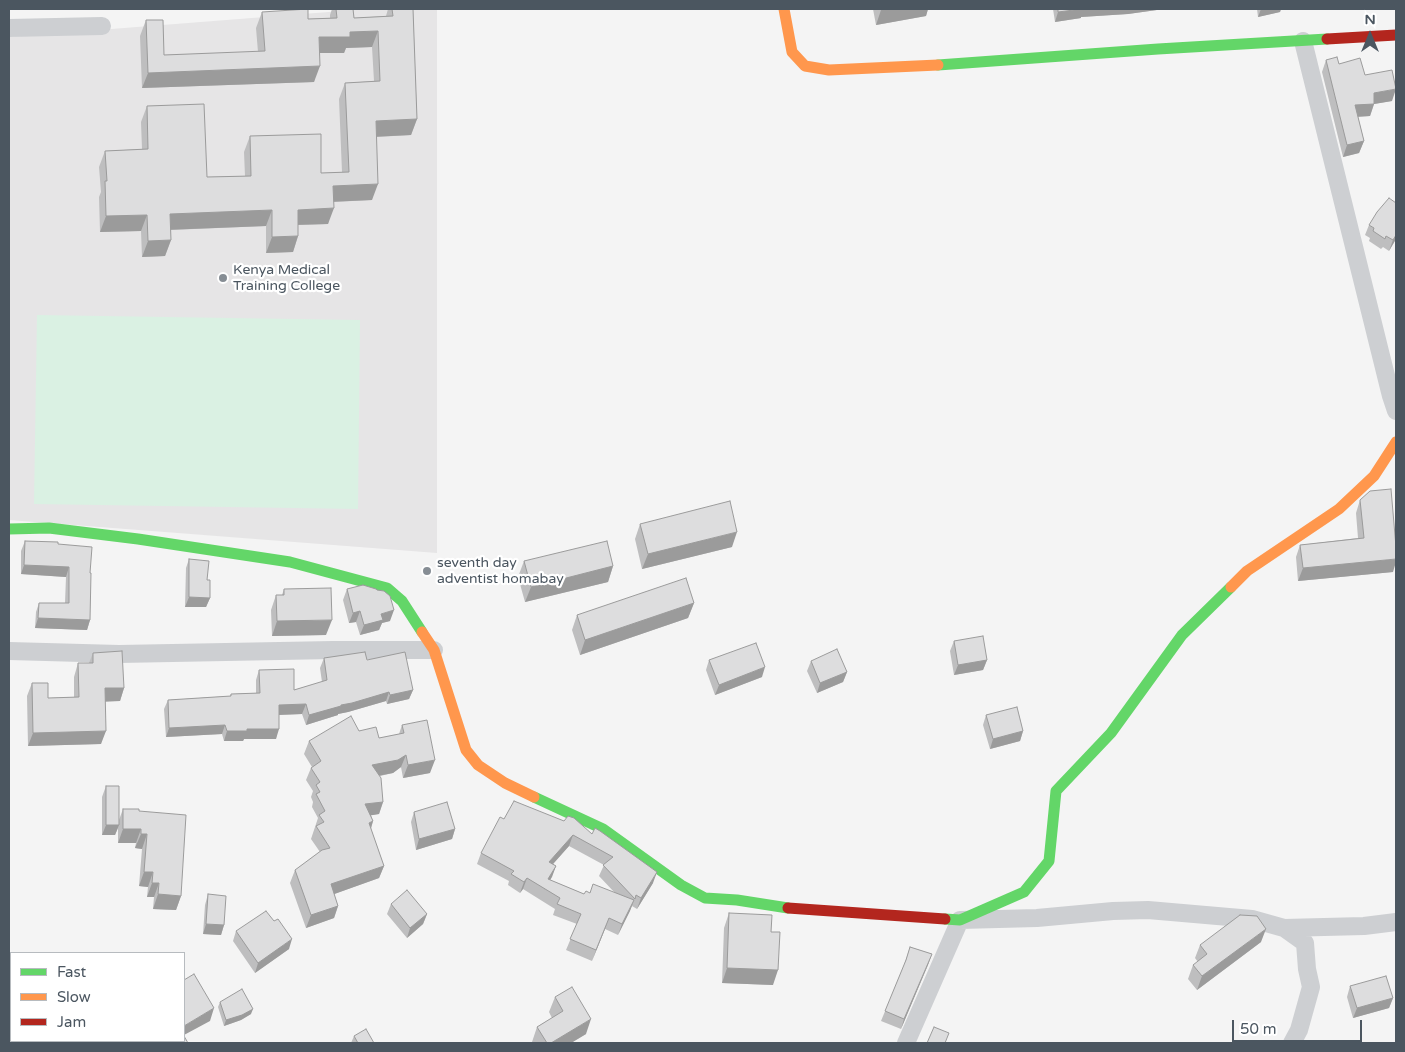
<!DOCTYPE html>
<style>
body{margin:0}
#map{position:relative;width:1405px;height:1052px;overflow:hidden;background:#f4f4f4;font-family:"Varela Round",sans-serif}
canvas{display:block}
.frame{position:absolute;inset:0;border:10px solid #4b5660;pointer-events:none}
.legend{position:absolute;left:10px;top:952px;width:175px;height:90px;box-sizing:border-box;background:#fff;border:1px solid #b7bbbf;margin:0;padding:6px 9px;list-style:none;font-size:15px;color:#4b5660}
.legend li{display:flex;align-items:center;gap:10px;height:25px}
.legend b{width:25px;border:1px solid #b7bbbf}
.north{position:absolute;left:1345px;top:10px;width:50px;height:50px;-webkit-text-stroke:4px #fff;paint-order:stroke;rotate:0deg;font-size:14px;font-weight:700;line-height:20px;text-align:center;color:#4b5660}
.north::after{content:'';display:block;margin:auto;width:18px;height:22px;background:#4b5660;clip-path:polygon(50% 0,100% 100%,50% 72%,0 100%)}
.scale{position:absolute;left:1232px;top:1020px;width:130px;height:22px;box-sizing:border-box;border:2px solid #4b5660;border-top:0;padding-left:6px;font-size:15px;line-height:18px;white-space:nowrap;color:#4b5660;-webkit-text-stroke:4px #fff;paint-order:stroke}
</style>
<div id="map">
<canvas width="1405" height="1052"></canvas>
<div class="frame"></div>
<ul class="legend">
<li><b style="height:6px;background:#63d668"></b>Fast</li>
<li><b style="height:6px;background:#ff974d"></b>Slow</li>
<li><b style="height:6px;background:#b3261e"></b>Jam</li>
</ul>
<div class="north">N</div>
<div class="scale">50 m</div>
</div>
<script>
const ctx = document.querySelector('canvas').getContext('2d');
ctx.lineJoin = 'round';
function fill(path, color) { ctx.fillStyle = color; ctx.fill(path, 'evenodd'); }
const toPath = rows => new Path2D(rows.map(r => 'M' + r).join(''));
function strokePath(path, color, width, dash) { ctx.strokeStyle = color; ctx.lineWidth = width; ctx.lineCap = dash ? 'butt' : 'round'; ctx.setLineDash(dash || []); ctx.stroke(path); }
function drawText(font, color, halo, rows, align = 'center') {
  ctx.font = font + ' "Varela Round",sans-serif'; ctx.lineWidth = 4.5; ctx.setLineDash([]); ctx.textBaseline = 'middle'; ctx.strokeStyle = halo; ctx.fillStyle = color; for (const [text, x, y, turn = 0] of rows) {
    ctx.save(); ctx.translate(x, y); ctx.rotate((+turn || 0) * Math.PI / 180); ctx.textAlign = isNaN(turn) ? turn : align; if (halo) ctx.strokeText(text, 0, 0); ctx.fillText(text, 0, 0); ctx.restore();
  }
}
fill(toPath([
 [367,9,437,9,437,553,9,520,9,37]
]), '#e6e5e6');
fill(toPath([
 [37,315,360,320,358,509,34,504]
]), '#daf1e3');
strokePath(toPath([
 [9,28,102,26],
 [1303,41,1391,396,1396,411],
 [9,651,119,654,333,650,434,650],
 [1284,928,1364,926,1396,922],
 [99,1041,101,1043],
 [906,1043,960,920,1037,918,1113,911,1148,910,1252,919,1284,928,1305,943,1307,969,1311,987,1299,1030,1292,1043]
]), '#cdcfd2', 18);
strokePath(toPath([
 [938,65,1158,49,1327,39],
 [9,529,49,528,138,539,290,562,387,588,402,601,422,632],
 [534,797,603,829,681,885,705,898,737,900,788,908],
 [945,919,960,920,1024,892,1049,861,1056,791,1111,733,1182,635,1231,587]
]), '#63d668', 11);
strokePath(toPath([
 [784,9,792,52,805,66,829,70,938,65],
 [1231,587,1247,571,1339,509,1374,476,1396,442],
 [422,632,434,650,466,750,478,765,505,783,534,797]
]), '#ff974d', 11);
strokePath(toPath([
 [1327,39,1396,35],
 [788,908,945,919]
]), '#b3261e', 11);
fill(toPath([
 [332,9,353,9,354,18,386,16,388,9,413,9,417,119,411,135,376,137,372,200,333,202,328,224,298,225,298,236,293,252,266,253,266,226,170,230,171,240,165,256,142,257,141,231,100,232,99,197,101,192,99,167,105,151,142,149,141,122,147,106,207,177,245,176,244,152,250,136,321,173,342,172,339,99,345,83,374,81,372,47,346,48,344,53,320,53,314,82,142,88,140,36,146,20,164,55,258,52,256,28,262,12,308,19,330,18,330,15],
 [873,9,928,9,926,16,876,25],
 [1053,9,1164,9,1128,14,1081,17,1081,18,1055,22],
 [1257,9,1281,9,1280,12,1258,17],
 [1326,60,1339,64,1365,75,1392,101,1374,104,1370,116,1358,117,1364,141,1359,153,1343,157,1322,72],
 [1369,225,1396,239,1389,251,1383,247,1381,249,1369,241,1370,238,1365,235],
 [1360,500,1393,572,1298,581,1296,557,1300,545,1358,538,1356,513],
 [640,524,732,547,642,569,635,539],
 [25,541,58,544,90,573,90,620,87,630,35,628,36,612,39,603,65,603,66,577,21,574,21,551],
 [189,559,207,580,210,598,206,607,185,607,186,568],
 [524,561,613,566,608,582,525,602,518,577],
 [284,589,326,635,272,636,271,610,276,595,282,595],
 [347,589,390,621,382,623,379,630,360,635,356,622,349,623,343,600],
 [694,603,688,618,580,655,572,630,577,615],
 [954,641,987,660,983,670,954,675,950,651],
 [93,653,124,688,120,701,105,701,101,744,28,746,27,696,32,683,48,698,74,697,74,677,78,663,89,663],
 [324,658,367,660,413,690,409,699,387,704,386,701,348,712,338,714,338,715,306,725,302,714,279,715,276,739,244,739,243,741,224,741,222,734,166,737,164,709,168,700,230,696,231,694,256,693,256,680,259,670,294,690,322,682,320,668],
 [709,660,762,677,715,695,706,670],
 [811,661,847,672,843,682,817,693,807,671],
 [986,715,1023,731,1020,741,990,749,983,725],
 [402,725,430,773,403,778,401,767,393,773,380,776,383,802,379,814,371,815,373,821,371,829,384,866,379,878,334,894,338,906,334,918,306,928,290,883,295,870,320,852,311,839,318,818,312,807,313,802,311,797,313,791,306,780,311,768,312,767,304,754,309,741,359,731,379,738,399,734],
 [106,786,119,820,123,809,139,811,181,896,176,910,153,909,154,897,147,897,148,887,139,886,142,849,135,848,136,843,118,843,118,828,115,835,102,835,102,797],
 [414,812,455,829,452,839,416,850,411,822],
 [504,819,592,834,653,883,637,909,632,906,618,935,605,929,592,961,566,950,577,924,553,915,555,909,523,889,520,893,508,885,509,881,477,864,481,853],
 [569,846,604,865,599,876,615,893,584,894,550,880,556,866,553,864],
 [208,894,224,925,221,935,203,934,205,905],
 [391,904,427,914,423,924,407,938,387,914],
 [729,913,771,932,773,985,722,983,724,928],
 [236,931,289,949,255,973,233,941],
 [1261,942,1197,990,1188,979,1193,965,1198,962,1195,958,1200,945],
 [910,947,932,954,901,1029,881,1021,904,965],
 [1350,986,1393,998,1389,1008,1353,1018,1347,997],
 [555,997,586,1034,571,1043,532,1043,532,1042,537,1027,552,1018,549,1012],
 [220,1002,251,1014,241,1020,224,1026,218,1007],
 [354,1036,374,1043,351,1043],
 [122,1041,184,1041,188,1043,121,1043]
]), '#bebebf');
fill(toPath([
 [887,9,928,9,926,16,876,25,881,10],
 [1082,9,1164,9,1128,14,1081,17,1081,18,1055,22,1058,12],
 [1261,9,1281,9,1280,12,1258,17],
 [378,31,372,47,346,48,344,53,314,53,319,37,350,32],
 [320,66,314,82,142,88,148,73],
 [1396,89,1392,101,1374,104,1370,116,1350,117,1355,105,1374,93],
 [417,119,411,135,370,137,376,121],
 [1364,141,1359,153,1343,157,1347,145],
 [378,184,372,200,327,202,333,186],
 [334,208,328,224,292,225,298,210],
 [272,210,266,226,164,230,170,214],
 [147,215,141,231,100,232,106,216],
 [1396,235,1396,239,1389,251,1393,240],
 [298,236,293,252,266,253,272,237],
 [171,240,165,256,142,257,148,241],
 [737,532,732,547,642,569,648,554],
 [1396,559,1396,562,1393,572,1298,581,1303,568],
 [24,565,69,567,66,577,21,574],
 [613,566,608,582,525,602,531,587],
 [189,597,210,598,206,607,185,607],
 [694,603,688,618,580,655,585,640],
 [394,610,390,621,382,623,379,630,360,635,364,625,381,614],
 [360,611,356,622,349,623,353,613],
 [38,618,90,620,87,630,35,628],
 [332,620,326,635,272,636,277,621],
 [987,660,983,670,954,675,958,665],
 [765,667,762,677,715,695,719,685],
 [847,672,843,682,817,693,820,683],
 [105,688,124,688,120,701,100,702],
 [413,690,409,699,387,704,390,695],
 [389,692,386,701,348,712,338,714,338,715,306,725,309,715,341,705],
 [306,704,302,714,276,715,279,705],
 [225,725,222,734,166,737,169,728],
 [247,729,279,729,276,739,244,739,243,741,224,741,227,731],
 [106,731,101,744,28,746,33,733],
 [1023,731,1020,741,990,749,993,739],
 [406,755,401,767,393,773,367,778,372,765],
 [435,760,430,773,403,778,408,765],
 [383,802,379,814,361,817,365,804],
 [373,821,369,834,369,823],
 [106,825,119,825,115,835,102,835],
 [123,829,141,829,136,843,118,843],
 [455,829,452,839,416,850,419,839],
 [141,834,147,834,142,849,135,848],
 [573,835,569,846,545,873,549,862],
 [384,866,379,878,326,897,331,884],
 [556,866,552,877,544,890,548,879],
 [144,872,153,872,148,887,139,886],
 [657,872,653,883,637,909,641,898],
 [527,878,523,889,520,893,524,882],
 [152,883,159,883,154,897,147,897],
 [158,894,181,896,176,910,153,909],
 [634,900,630,911,618,935,622,924],
 [338,906,334,918,306,928,311,915],
 [427,914,423,924,407,938,410,928],
 [609,918,605,929,592,961,596,950],
 [206,924,224,925,221,935,203,934],
 [1266,929,1261,942,1197,990,1202,976],
 [292,939,289,949,255,973,258,963],
 [932,954,928,965,901,1029,904,1019],
 [727,968,778,970,773,985,722,983],
 [1393,998,1389,1008,1353,1018,1357,1008],
 [214,1008,210,1021,184,1035,184,1026],
 [253,1009,251,1014,241,1020,224,1026,226,1020],
 [591,1019,586,1034,571,1043,551,1043],
 [24,1041,37,1041,36,1041,35,1043,20,1043]
]), '#9b9b9b');
const building = toPath([
 [308,9,308,19,337,18,336,9,353,9,354,18,393,16,392,9,413,9,417,119,376,121,378,184,333,186,334,208,298,210,298,236,272,237,272,210,170,214,171,240,148,241,147,215,106,216,105,181,107,181,105,151,148,149,147,106,204,104,207,177,251,176,250,136,321,134,321,173,349,172,345,83,380,81,378,31,350,32,350,37,319,37,320,66,148,73,146,20,163,20,164,55,265,51,262,12,308,9],
 [1058,9,1082,9,1058,12,1058,9],
 [1337,57,1339,64,1360,58,1365,75,1392,70,1396,89,1374,93,1374,104,1355,105,1364,141,1347,145,1326,60,1337,57],
 [1389,198,1396,203,1396,235,1393,240,1386,236,1385,239,1373,231,1374,228,1369,225,1377,212,1389,198],
 [1391,489,1396,547,1396,559,1303,568,1300,545,1364,538,1360,500,1370,491,1391,489],
 [730,501,737,532,648,554,640,524,730,501],
 [25,541,58,542,58,544,92,547,90,573,91,573,90,620,38,618,39,603,69,603,69,567,24,565,25,541],
 [607,541,613,566,531,587,524,561,607,541],
 [189,559,209,561,207,580,210,580,210,598,189,597,189,559],
 [686,578,694,603,585,640,577,615,686,578],
 [363,585,376,589,377,590,384,591,390,596,394,610,381,614,383,620,364,625,360,611,353,613,347,589,363,585],
 [331,588,332,620,277,621,276,595,284,595,284,589,331,588],
 [983,636,987,660,958,665,954,641,983,636],
 [756,643,765,667,719,685,709,660,756,643],
 [837,649,847,672,820,683,811,661,837,649],
 [122,651,124,688,105,688,106,731,33,733,32,683,48,683,48,698,79,697,78,663,93,663,93,653,122,651],
 [365,652,367,660,405,652,413,690,390,695,389,692,352,703,341,705,341,706,309,715,306,704,279,705,279,729,247,729,247,731,227,731,225,725,169,728,168,700,231,696,231,694,260,693,259,670,294,669,294,690,327,680,324,658,365,652],
 [1017,707,1023,731,993,739,986,715,1017,707],
 [351,716,359,731,376,727,379,738,404,733,402,725,427,720,435,760,408,765,406,755,398,760,372,765,381,778,383,802,365,804,373,821,369,823,384,866,331,884,338,906,311,915,295,870,322,850,330,848,316,826,324,822,319,815,325,811,316,794,320,792,316,785,320,782,311,768,321,761,309,741,351,716],
 [106,786,119,786,119,825,106,825,106,786],
 [514,801,564,821,568,816,574,818,592,834,595,828,600,831,657,872,641,898,636,895,635,899,603,865,613,857,573,835,549,862,556,866,548,879,584,894,586,891,590,893,593,884,634,900,622,924,609,918,596,950,570,939,581,914,557,904,560,898,527,878,524,882,511,874,514,871,481,853,500,817,504,819,514,801],
 [447,802,455,829,419,839,414,812,447,802],
 [123,809,139,809,139,811,186,815,181,896,158,894,159,883,152,883,153,872,144,872,147,834,141,834,141,829,123,829,123,809],
 [407,890,427,914,410,928,391,904,407,890],
 [208,894,226,896,224,925,206,924,208,894],
 [266,911,274,921,278,919,292,939,258,963,236,931,266,911],
 [729,913,772,915,771,932,780,932,778,970,727,968,729,913],
 [1240,915,1257,916,1266,929,1202,976,1193,965,1207,954,1200,945,1240,915],
 [910,947,932,954,904,1019,885,1011,906,960,910,947],
 [194,974,214,1008,184,1026,184,980,194,974],
 [1386,976,1393,998,1357,1008,1350,986,1386,976],
 [572,987,591,1019,551,1043,547,1043,537,1027,563,1011,555,997,572,987],
 [242,989,253,1009,242,1015,226,1020,220,1002,242,989],
 [9,1015,11,1018,11,1041,24,1041,20,1043,9,1043,9,1015],
 [934,1027,949,1033,945,1043,927,1043,934,1027],
 [366,1029,374,1043,358,1043,354,1036,366,1029],
 [184,1036,188,1043,132,1043,131,1041,184,1041,184,1036]
]);
fill(building, '#ddddde');
strokePath(building, '#9b9b9b', 1);
for (const [x, y, r, color] of [
 [223,278,5,"#868d94"],
 [427,571,5,"#868d94"]
]) { const dot = new Path2D(); dot.arc(x, y, r, 0, 2 * Math.PI); ctx.fillStyle = color; ctx.fill(dot); strokePath(dot, '#fff', 2); }
drawText('14px', '#4b5660', '#fff', [
 ["Kenya Medical",233,270],
 ["Training College",233,286],
 ["seventh day",437,563],
 ["adventist homabay",437,579]
], 'left');
</script>
